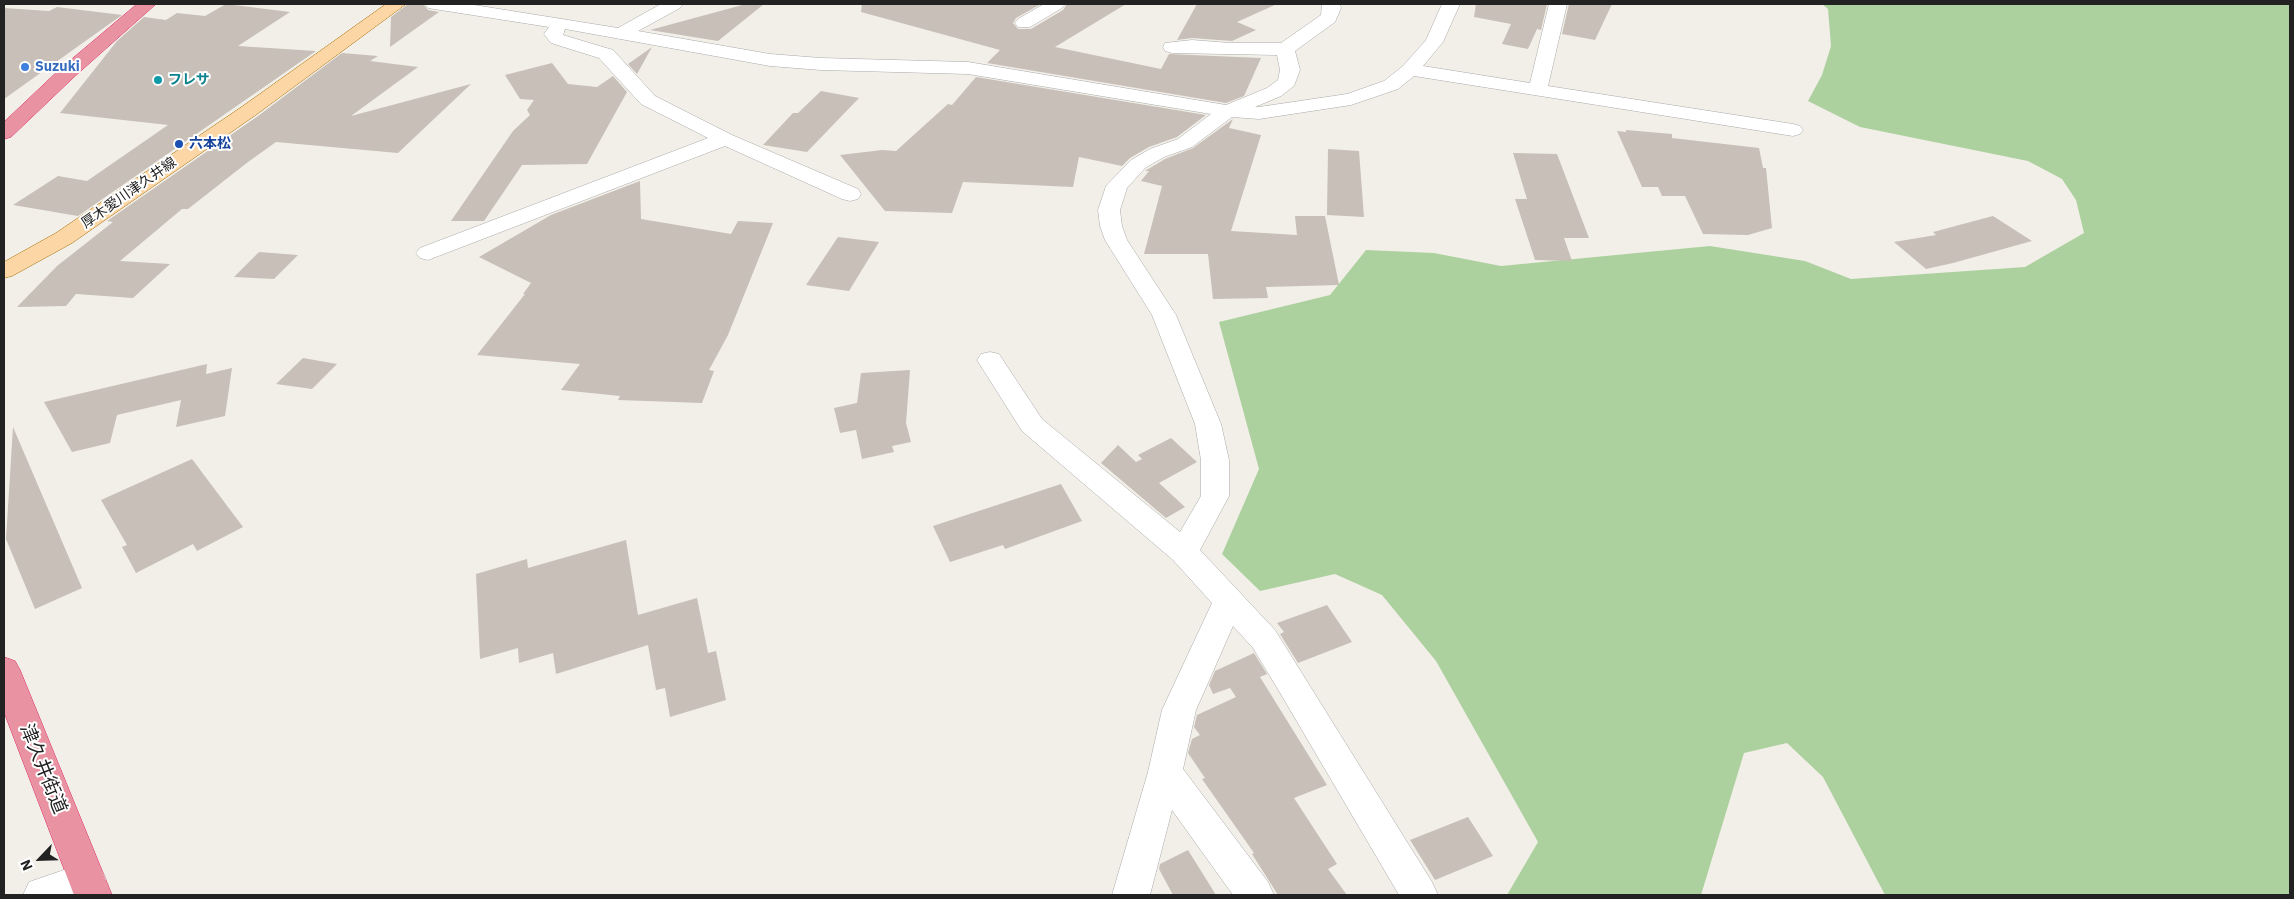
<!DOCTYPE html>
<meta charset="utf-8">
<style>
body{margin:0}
#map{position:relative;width:2294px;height:899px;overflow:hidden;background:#f2efe9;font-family:"IBM Plex Sans",sans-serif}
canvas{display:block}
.frame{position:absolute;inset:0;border:5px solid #222;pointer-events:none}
.north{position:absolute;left:15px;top:834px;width:50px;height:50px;-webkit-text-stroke:4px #fff;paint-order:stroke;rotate:246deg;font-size:14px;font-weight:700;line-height:20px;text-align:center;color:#222}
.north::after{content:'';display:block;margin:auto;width:18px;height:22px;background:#222;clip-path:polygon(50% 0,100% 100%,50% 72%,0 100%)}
</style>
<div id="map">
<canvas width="2294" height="899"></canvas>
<div class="frame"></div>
<div class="north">N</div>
</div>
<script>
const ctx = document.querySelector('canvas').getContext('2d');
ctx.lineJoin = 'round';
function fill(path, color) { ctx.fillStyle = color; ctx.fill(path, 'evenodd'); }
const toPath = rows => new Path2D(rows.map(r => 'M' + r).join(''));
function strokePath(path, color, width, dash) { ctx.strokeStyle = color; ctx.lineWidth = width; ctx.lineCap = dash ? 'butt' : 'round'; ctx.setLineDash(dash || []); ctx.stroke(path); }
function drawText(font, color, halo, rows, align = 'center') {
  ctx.font = font + ' "IBM Plex Sans","Noto Sans JP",sans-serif'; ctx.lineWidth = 4; ctx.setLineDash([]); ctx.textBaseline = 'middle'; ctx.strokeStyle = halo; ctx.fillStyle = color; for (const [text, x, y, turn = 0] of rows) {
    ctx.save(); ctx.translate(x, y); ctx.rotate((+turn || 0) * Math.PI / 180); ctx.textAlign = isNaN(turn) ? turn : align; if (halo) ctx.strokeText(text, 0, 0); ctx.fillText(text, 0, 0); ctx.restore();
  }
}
fill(toPath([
 [1822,4,2290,4,2290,895,1885,895,1823,777,1787,743,1744,753,1701,895,1507,895,1538,842,1436,661,1382,595,1335,574,1260,591,1222,554,1259,469,1219,322,1330,295,1366,250,1434,253,1501,266,1710,246,1805,261,1851,279,2025,267,2084,233,2076,200,2062,179,2028,161,1860,127,1808,101,1822,75,1831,46,1828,9]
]), '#add19e');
fill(toPath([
 [226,4,290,12,238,46,316,51,78,216,13,205,58,176,87,181,168,125,60,113,117,41,144,17,166,20,177,13,205,16],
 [408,4,423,4,428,10,439,12,390,47,391,17],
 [746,4,764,4,718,41,650,30],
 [862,4,1041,4,1016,18,1013,23,1018,29,1031,29,1063,10,1067,4,1126,4,1055,47,1161,69,1169,54,1261,58,1244,96,1226,103,987,63,1000,50,861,12],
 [1197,4,1277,4,1237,22,1256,30,1232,41,1192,38,1177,40],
 [1476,4,1547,4,1541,30,1537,29,1528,49,1502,44,1511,24,1474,17],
 [1569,4,1612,4,1595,40,1562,34],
 [57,7,122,15,4,99,4,8,49,11],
 [652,47,637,74,628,64],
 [342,53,378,56,370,61,418,67,351,116,471,84,398,153,276,142,248,162,188,209,182,209,120,261,170,264,133,298,76,294,66,306,17,307,57,266,113,222,107,221,258,116],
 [552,63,568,84,597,87,613,76,627,92,587,164,522,165,484,221,451,221,513,131,530,115,527,110,534,100,520,99,505,75],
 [976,77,1206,115,1177,137,1149,147,1130,158,1122,166,1079,157,1073,187,963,182,952,213,885,211,840,155,882,150,896,151,948,104,952,105],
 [821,91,859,98,807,152,763,145,793,113,798,113],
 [1233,119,1229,128,1261,135,1231,231,1297,235,1295,216,1325,216,1339,285,1266,287,1268,298,1213,299,1208,254,1144,254,1162,186,1141,181,1149,171,1145,171,1165,159,1193,148],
 [1626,130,1672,134,1672,138,1759,148,1763,168,1766,168,1772,228,1748,235,1703,234,1685,196,1662,196,1658,187,1642,187,1617,131,1626,132],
 [1328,149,1359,151,1364,217,1327,215],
 [1513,153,1557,154,1589,238,1564,238,1572,261,1535,260,1515,199,1527,199],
 [640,181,641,219,731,234,738,221,773,223,728,335,709,370,714,371,702,403,618,400,620,396,561,390,580,364,477,355,525,294,523,294,531,283,479,257,551,215],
 [1993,216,2032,241,1953,263,1926,269,1894,242,1936,235,1933,232],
 [838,237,879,242,849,291,806,285],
 [259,252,298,255,274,279,234,277],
 [303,358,337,364,312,389,276,384],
 [207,364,206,374,232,368,225,416,176,427,181,400,117,415,110,443,72,452,44,402],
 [910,370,906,423,911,442,892,446,894,452,862,459,856,430,840,433,834,408,857,403,861,373],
 [13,427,82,588,35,609,6,539],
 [1171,438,1197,462,1159,483,1185,507,1166,518,1101,463,1118,445,1136,462,1142,459,1138,455],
 [192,459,243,527,197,551,193,544,136,573,122,547,127,545,101,500],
 [1061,484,1082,521,1005,549,1003,545,950,562,933,526],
 [626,540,638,615,697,598,708,653,716,651,726,700,670,717,665,688,656,690,648,645,556,674,553,653,519,663,518,648,480,659,476,574,527,559,528,568],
 [1327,605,1352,642,1298,663,1280,634,1284,632,1277,623],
 [1254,653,1267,674,1260,677,1327,785,1294,798,1337,864,1328,869,1347,895,1278,895,1252,854,1254,853,1202,779,1205,778,1188,753,1192,739,1200,735,1194,727,1197,715,1236,697,1230,688,1213,694,1209,685,1215,671],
 [1468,817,1493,856,1435,880,1410,840],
 [1188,850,1216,895,1173,895,1159,869,1160,864]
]), '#c7bfb8');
const minor = toPath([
 [425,4,468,4,618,28,661,4,683,4,680,8,638,31,770,54,821,58,968,62,1226,105,1267,88,1278,80,1280,70,1277,55,1172,53,1165,51,1163,47,1165,43,1192,40,1230,43,1281,43,1321,15,1322,4,1340,4,1341,8,1335,22,1295,51,1300,70,1294,86,1281,96,1255,107,1259,107,1347,94,1384,81,1403,66,1426,40,1442,4,1460,4,1443,42,1423,66,1530,83,1549,4,1567,4,1548,86,1793,124,1800,126,1803,130,1800,134,1793,136,1414,76,1398,89,1351,105,1259,119,1232,117,1192,147,1164,157,1145,168,1127,188,1120,210,1122,226,1127,240,1176,315,1221,424,1229,460,1229,496,1200,550,1275,630,1432,882,1438,895,1399,895,1279,691,1253,648,1233,626,1196,710,1183,769,1268,882,1274,895,1233,895,1172,810,1150,895,1112,895,1148,772,1162,710,1212,603,1173,560,1022,431,977,360,981,354,990,352,999,354,1042,419,1180,532,1201,496,1201,460,1195,424,1152,315,1105,240,1100,226,1098,210,1106,186,1131,160,1150,149,1178,139,1211,114,968,74,821,70,770,66,565,29,563,35,613,50,655,96,732,135,858,189,861,194,858,199,850,201,842,199,725,146,428,260,420,258,416,253,420,248,708,138,641,104,599,58,551,43,544,34,549,27,434,9,428,8,425,4],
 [1044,4,1065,4,1062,8,1030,27,1018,27,1015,23,1018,19,1044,4],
 [87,862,100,867,106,879,100,891,90,895,23,895,29,882,87,862]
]);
const major = toPath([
 [386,4,406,4,257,114,72,243,12,276,4,278,4,262,56,233,243,106,386,4]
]);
const highway = toPath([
 [137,4,156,4,74,77,11,137,4,139,4,122,60,69,137,4],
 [4,657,15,661,20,670,112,895,74,895,4,712,4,657]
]);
strokePath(minor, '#a9a9a9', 1);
strokePath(major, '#a06b00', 1);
strokePath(highway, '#dc2a67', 1);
fill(minor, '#fff');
fill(major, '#fcd6a4');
fill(highway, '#e892a2');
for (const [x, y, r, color] of [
 [25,67,5,"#3f7fe0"],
 [158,80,5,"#0f9aa8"],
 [179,144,5,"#1a4fb4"]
]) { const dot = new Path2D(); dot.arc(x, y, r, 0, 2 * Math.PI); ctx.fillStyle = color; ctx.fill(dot); strokePath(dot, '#fff', 2); }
drawText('bold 14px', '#366cbe', '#fff', [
 ["Suzuki",35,67]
], 'left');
drawText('bold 14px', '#0d838f', '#fff', [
 ["フレサ",168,80]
], 'left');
drawText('bold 14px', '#164399', '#fff', [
 ["六本松",189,144]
], 'left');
drawText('14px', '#222', '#fff', [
 ["厚木愛川津久井線",129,193,-35]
]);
drawText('19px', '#222', '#fff', [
 ["津久井街道",43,769,68]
]);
</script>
